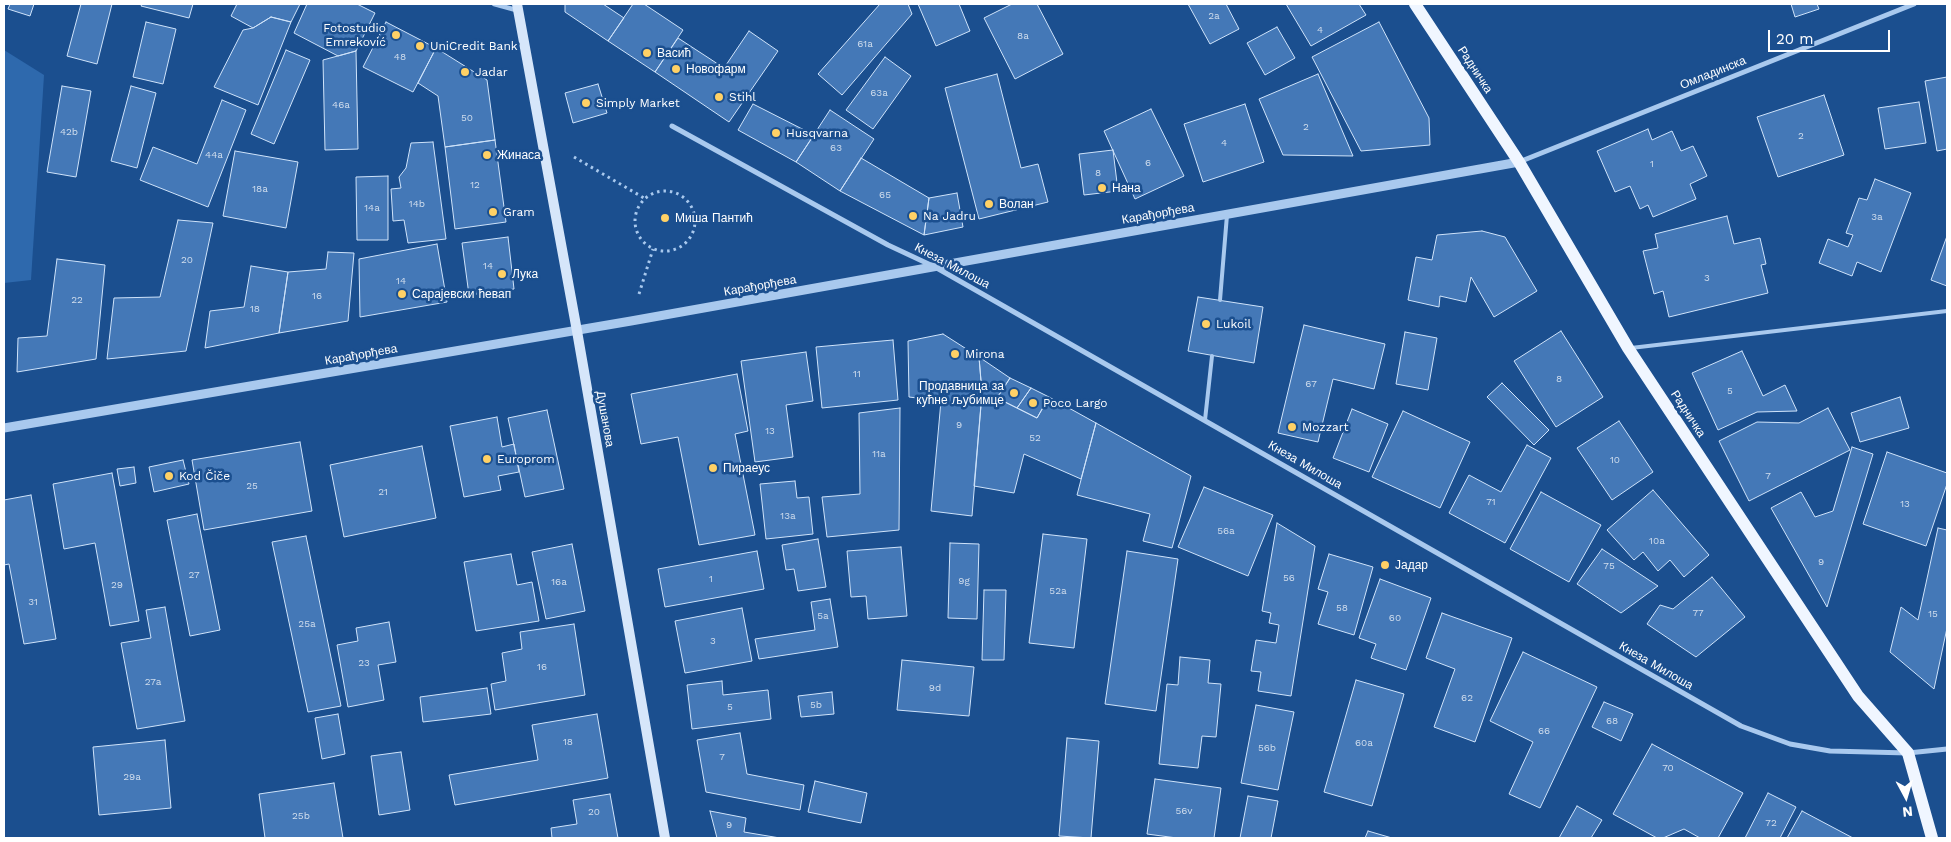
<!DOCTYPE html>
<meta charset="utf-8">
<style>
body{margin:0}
#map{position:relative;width:1951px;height:842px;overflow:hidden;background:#1b4f8f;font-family:"Work Sans",sans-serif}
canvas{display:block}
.frame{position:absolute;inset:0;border:5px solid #fff;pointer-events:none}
.north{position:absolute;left:1881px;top:772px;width:50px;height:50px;-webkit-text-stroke:4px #1b4f8f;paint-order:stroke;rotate:174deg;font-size:14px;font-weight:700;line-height:20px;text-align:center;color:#fff}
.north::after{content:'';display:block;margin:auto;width:18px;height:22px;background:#fff;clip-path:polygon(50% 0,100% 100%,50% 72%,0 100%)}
.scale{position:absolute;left:1768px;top:30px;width:122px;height:22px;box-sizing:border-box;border:2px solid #fff;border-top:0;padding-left:6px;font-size:15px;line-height:18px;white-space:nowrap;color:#fff;-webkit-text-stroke:4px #1b4f8f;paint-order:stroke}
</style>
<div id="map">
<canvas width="1951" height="842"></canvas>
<div class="frame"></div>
<div class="north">N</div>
<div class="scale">20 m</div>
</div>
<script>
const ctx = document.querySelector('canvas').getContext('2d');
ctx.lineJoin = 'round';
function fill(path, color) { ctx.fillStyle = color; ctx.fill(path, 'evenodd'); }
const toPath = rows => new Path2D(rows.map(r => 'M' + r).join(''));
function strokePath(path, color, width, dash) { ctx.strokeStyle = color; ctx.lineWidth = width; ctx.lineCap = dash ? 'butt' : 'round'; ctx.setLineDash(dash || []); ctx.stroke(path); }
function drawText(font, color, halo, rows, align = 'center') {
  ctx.font = font + ' "Work Sans",sans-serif'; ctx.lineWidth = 5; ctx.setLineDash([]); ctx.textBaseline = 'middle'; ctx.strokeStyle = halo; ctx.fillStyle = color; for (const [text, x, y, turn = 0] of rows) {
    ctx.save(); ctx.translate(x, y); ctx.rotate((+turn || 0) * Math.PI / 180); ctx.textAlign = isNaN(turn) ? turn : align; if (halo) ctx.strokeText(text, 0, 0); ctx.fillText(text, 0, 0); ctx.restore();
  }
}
fill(toPath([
 [4,50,44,75,31,280,4,283]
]), '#2e69ad');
const building = toPath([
 [10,4,34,4,30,16,8,9,10,4],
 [81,4,112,4,97,64,67,56,81,4],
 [142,4,193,4,189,18,141,6,142,4],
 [237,4,300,4,291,22,271,17,253,28,231,16,237,4],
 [307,4,357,4,375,13,356,51,338,56,294,33,307,4],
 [565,4,603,4,624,18,608,41,565,12,565,4],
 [633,4,644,4,683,30,655,72,608,41,633,4],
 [880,4,908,4,912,14,842,95,818,74,880,4],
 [918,4,959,4,970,31,936,46,918,4],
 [1012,4,1037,4,1063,54,1015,79,984,18,1012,4],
 [1188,4,1226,4,1239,29,1210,44,1188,4],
 [1286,4,1359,4,1366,15,1311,46,1286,4],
 [1791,4,1817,4,1819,9,1795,17,1791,4],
 [271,17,291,22,258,105,214,87,243,30,253,28,271,17],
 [146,22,176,29,163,84,133,77,146,22],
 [386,22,436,48,413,92,363,67,386,22],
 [1379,22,1429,118,1430,145,1361,151,1312,57,1379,22],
 [1277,27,1295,58,1265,75,1247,43,1277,27],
 [749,31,778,51,729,122,655,72,678,38,724,68,749,31],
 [436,48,487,80,495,140,445,147,438,96,418,83,436,48],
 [286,50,310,60,274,144,251,134,286,50],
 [356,51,358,149,325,150,323,60,356,51],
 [885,57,911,76,873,129,846,110,885,57],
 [997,74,1021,168,1038,164,1048,202,979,219,945,88,997,74],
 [1318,74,1353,156,1283,155,1259,99,1318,74],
 [1947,77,1947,149,1937,151,1925,81,1947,77],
 [598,84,607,113,573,123,565,93,598,84],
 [62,86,91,91,76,177,47,172,62,86],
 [131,86,156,93,137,168,111,161,131,86],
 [1824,95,1844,155,1778,177,1757,117,1824,95],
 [222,100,246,110,208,207,140,180,153,147,197,164,222,100],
 [1919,102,1926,143,1885,149,1878,108,1919,102],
 [753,104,814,135,796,162,738,130,753,104],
 [1245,104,1264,162,1203,182,1184,124,1245,104],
 [1151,109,1184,176,1135,199,1104,131,1151,109],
 [830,110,874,139,840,191,796,162,830,110],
 [1648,129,1652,140,1672,131,1681,151,1693,146,1707,176,1690,184,1696,199,1653,217,1648,205,1640,209,1630,186,1615,192,1597,151,1648,129],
 [495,140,506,222,455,229,445,147,495,140],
 [433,142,446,239,408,243,404,220,393,221,391,189,401,188,399,177,406,168,411,143,433,142],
 [1113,150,1118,191,1084,195,1079,154,1113,150],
 [235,151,298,162,286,228,223,216,235,151],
 [861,158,929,198,924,235,840,191,861,158],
 [388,176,388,240,357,240,356,177,388,176],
 [1875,179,1911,193,1881,272,1857,262,1852,276,1819,263,1828,239,1848,247,1853,235,1846,233,1859,198,1867,200,1875,179],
 [957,193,963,227,924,235,929,198,957,193],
 [1727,216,1734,244,1760,238,1766,264,1761,265,1768,293,1669,317,1663,291,1654,294,1643,251,1658,248,1655,234,1727,216],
 [178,220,213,223,186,351,107,359,114,298,160,297,178,220],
 [1482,231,1505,237,1537,291,1494,317,1471,277,1466,302,1440,296,1439,307,1408,300,1416,257,1432,260,1437,235,1482,231],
 [1947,236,1947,286,1931,280,1947,236],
 [508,237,514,289,469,295,462,243,508,237],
 [437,244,447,302,360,317,359,259,437,244],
 [328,252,354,253,348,321,279,333,288,272,326,269,328,252],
 [57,259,105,265,96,359,17,372,18,338,47,336,57,259],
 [251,266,288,272,279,333,205,348,210,311,244,307,251,266],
 [1198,297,1263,307,1254,363,1188,351,1198,297],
 [1304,325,1385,344,1374,389,1333,379,1318,442,1278,433,1304,325],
 [1561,331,1603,397,1556,427,1514,361,1561,331],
 [1405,332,1437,338,1428,390,1396,384,1405,332],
 [943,334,979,357,982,393,972,516,931,511,941,401,909,397,908,341,943,334],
 [893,340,898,400,822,408,816,347,893,340],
 [1742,351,1763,396,1785,385,1797,411,1757,412,1718,430,1692,373,1742,351],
 [806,352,813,401,786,405,793,457,755,462,741,361,806,352],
 [979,357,1010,378,997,398,1037,418,1049,397,1096,423,1081,479,1024,454,1014,493,974,486,982,393,979,357],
 [737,374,748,431,735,434,755,535,699,545,678,437,641,444,631,394,737,374],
 [1010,378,1031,388,1017,408,997,398,1010,378],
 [1502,383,1549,430,1534,445,1487,397,1502,383],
 [1031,388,1049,397,1037,418,1017,408,1031,388],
 [1900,397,1909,428,1860,442,1851,413,1900,397],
 [900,408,899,530,827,537,822,497,860,494,859,413,900,408],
 [1828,408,1850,450,1749,501,1719,441,1757,422,1799,423,1828,408],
 [1352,409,1388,424,1369,472,1333,458,1352,409],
 [547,410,564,489,525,497,508,418,547,410],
 [1403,411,1470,442,1440,508,1372,477,1403,411],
 [497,417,502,447,514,444,519,472,498,476,501,490,464,497,450,426,497,417],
 [1619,421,1653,472,1612,500,1577,448,1619,421],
 [1096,423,1191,476,1172,548,1143,541,1150,514,1077,495,1096,423],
 [300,442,312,511,204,530,192,460,300,442],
 [1527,445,1551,458,1505,543,1449,513,1469,475,1501,492,1527,445],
 [422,446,436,518,344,537,330,465,422,446],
 [1852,447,1873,454,1827,607,1771,508,1801,492,1815,517,1833,511,1852,447],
 [1887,452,1947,473,1947,484,1926,546,1863,524,1887,452],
 [183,460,189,484,154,492,149,467,183,460],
 [134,467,136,483,120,486,117,469,134,467],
 [112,473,139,621,110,626,95,543,64,549,53,484,112,473],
 [795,481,797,498,809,497,813,534,766,539,760,484,795,481],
 [1204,487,1273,515,1248,576,1178,547,1204,487],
 [1653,490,1709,555,1684,577,1670,560,1658,571,1643,552,1634,560,1607,530,1653,490],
 [1541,492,1601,525,1569,582,1510,549,1541,492],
 [31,495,56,639,24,644,9,564,4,565,4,500,31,495],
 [197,514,220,630,190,636,167,520,197,514],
 [1277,523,1315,546,1291,696,1258,691,1261,672,1251,671,1256,640,1276,643,1279,625,1269,623,1271,613,1262,611,1277,523],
 [1938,528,1947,530,1947,628,1934,689,1890,652,1901,607,1918,620,1938,528],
 [1043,534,1087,539,1074,648,1029,643,1043,534],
 [306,536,341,706,308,712,272,542,306,536],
 [818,539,826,587,798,591,794,569,786,570,782,545,818,539],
 [950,543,979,544,977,619,948,618,950,543],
 [572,544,585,611,546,619,532,552,572,544],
 [901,547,907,616,868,619,866,596,851,597,847,551,901,547],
 [1602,549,1658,586,1621,613,1577,584,1602,549],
 [757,551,764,589,665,607,658,569,757,551],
 [1127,551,1178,559,1156,711,1105,704,1127,551],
 [511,554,517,585,532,582,539,621,476,631,464,562,511,554],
 [1329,554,1373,567,1354,635,1318,624,1328,592,1318,589,1329,554],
 [1712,577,1745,617,1696,657,1647,624,1660,605,1673,609,1712,577],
 [1380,579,1431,598,1406,670,1371,658,1376,644,1359,638,1380,579],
 [984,590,1006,590,1004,660,982,660,984,590],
 [830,599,838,647,759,659,755,639,815,630,811,602,830,599],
 [165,607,185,721,137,729,121,643,151,638,146,610,165,607],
 [742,608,752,661,685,673,675,621,742,608],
 [1442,613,1512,638,1475,742,1434,727,1455,669,1426,658,1442,613],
 [389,622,396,662,378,665,384,700,348,707,337,645,358,641,356,628,389,622],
 [574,624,585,695,495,710,491,684,506,681,502,653,522,649,520,632,574,624],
 [1523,652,1597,687,1540,808,1509,794,1533,742,1490,721,1523,652],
 [1180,657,1210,660,1208,683,1221,684,1216,737,1202,736,1198,768,1159,764,1167,684,1178,685,1180,657],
 [902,660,974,667,969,716,897,710,902,660],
 [1356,680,1404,694,1372,806,1324,792,1356,680],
 [722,681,723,695,768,690,771,719,692,729,687,685,722,681],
 [487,688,491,714,423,722,420,697,487,688],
 [832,692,834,714,801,717,798,696,832,692],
 [1604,702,1633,714,1621,741,1592,727,1604,702],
 [1256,705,1294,712,1278,790,1241,783,1256,705],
 [338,714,345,754,322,759,315,718,338,714],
 [597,714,608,778,455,805,449,775,538,760,532,725,597,714],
 [740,733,747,774,804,785,800,810,706,792,697,740,740,733],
 [1067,738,1099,741,1091,838,1059,836,1067,738],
 [165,740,171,808,99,815,93,747,165,740],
 [1652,744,1743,793,1718,838,1700,838,1684,829,1663,838,1657,838,1613,814,1652,744],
 [401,752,410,810,379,815,371,756,401,752],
 [1155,779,1221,788,1214,838,1177,838,1147,834,1155,779],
 [815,781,867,793,861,823,808,812,815,781],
 [334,783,343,838,265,838,259,794,334,783],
 [1768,793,1796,807,1780,838,1745,838,1768,793],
 [610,794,618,838,552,838,551,828,577,824,573,800,610,794],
 [1248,796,1278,801,1271,838,1240,838,1248,796],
 [1577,806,1602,820,1591,838,1559,838,1577,806],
 [710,811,746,818,744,832,780,838,717,838,710,811],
 [1802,811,1853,838,1787,838,1802,811],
 [1368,831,1392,838,1365,838,1368,831]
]);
fill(building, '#4478b7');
strokePath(building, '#cfe3fa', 1);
strokePath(toPath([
 [574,157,644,198],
 '635 221a30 30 0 1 1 60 0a30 30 0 1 1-60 0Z',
 [639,294,653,249]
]), '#a9c9ee', 3, [2.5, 4]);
strokePath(toPath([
 [1220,300,1227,215],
 [1631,348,1947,311],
 [1205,420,1212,356]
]), '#a9c9ee', 4);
strokePath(toPath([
 [494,4,516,10]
]), '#a9c9ee', 4.5);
strokePath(toPath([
 [672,126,888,245,935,267,1741,726,1790,744,1830,751,1908,753,1947,749],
 [1519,162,1914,4]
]), '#a9c9ee', 5);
strokePath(toPath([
 [4,428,631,321,1519,162]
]), '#a9c9ee', 9);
strokePath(toPath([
 [517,4,577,331,665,838]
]), '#d6e6fa', 10);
strokePath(toPath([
 [1415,4,1519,162,1628,348,1858,696,1908,753,1932,838]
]), '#f0f6ff', 12);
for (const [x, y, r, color] of [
 [396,35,5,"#ffd166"],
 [420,46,5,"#ffd166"],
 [647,53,5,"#ffd166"],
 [676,69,5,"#ffd166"],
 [465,72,5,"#ffd166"],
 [719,97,5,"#ffd166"],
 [586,103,5,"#ffd166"],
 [776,133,5,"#ffd166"],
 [487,155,5,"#ffd166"],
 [1102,188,5,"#ffd166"],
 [989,204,5,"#ffd166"],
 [493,212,5,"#ffd166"],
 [913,216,5,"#ffd166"],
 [665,218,5,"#ffd166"],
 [502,274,5,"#ffd166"],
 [402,294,5,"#ffd166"],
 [1206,324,5,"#ffd166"],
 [955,354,5,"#ffd166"],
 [1014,393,5,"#ffd166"],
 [1033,403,5,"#ffd166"],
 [1292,427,5,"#ffd166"],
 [487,459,5,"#ffd166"],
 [713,468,5,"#ffd166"],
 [169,476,5,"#ffd166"],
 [1385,565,5,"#ffd166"]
]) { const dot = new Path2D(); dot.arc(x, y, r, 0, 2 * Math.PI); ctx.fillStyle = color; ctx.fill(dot); strokePath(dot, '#1b4f8f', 2); }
drawText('10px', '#d0dded', null, [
 ["2a",1214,16],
 ["4",1320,30],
 ["8a",1023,36],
 ["61a",865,44],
 ["48",400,57],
 ["63a",879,93],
 ["46a",341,105],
 ["50",467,118],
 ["2",1306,127],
 ["42b",69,132],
 ["2",1801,136],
 ["4",1224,143],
 ["63",836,148],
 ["44a",214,155],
 ["6",1148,163],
 ["1",1652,164],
 ["8",1098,173],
 ["12",475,185],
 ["18a",260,189],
 ["65",885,195],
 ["14b",417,204],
 ["14a",372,208],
 ["3a",1877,217],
 ["20",187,260],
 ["14",488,266],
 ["3",1707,278],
 ["14",401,281],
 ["16",317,296],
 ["22",77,300],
 ["18",255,309],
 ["11",857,374],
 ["8",1559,379],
 ["67",1311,384],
 ["5",1730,391],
 ["9",959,425],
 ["13",770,431],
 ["52",1035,438],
 ["11a",879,454],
 ["10",1615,460],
 ["7",1768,476],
 ["25",252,486],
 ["21",383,492],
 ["71",1491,502],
 ["13",1905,504],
 ["13a",788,516],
 ["56a",1226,531],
 ["10a",1657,541],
 ["9",1821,562],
 ["75",1609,566],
 ["27",194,575],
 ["56",1289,578],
 ["1",711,579],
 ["9g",964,581],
 ["16a",559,582],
 ["29",117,585],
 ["52a",1058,591],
 ["31",33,602],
 ["58",1342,608],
 ["77",1698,613],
 ["15",1933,614],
 ["5a",823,616],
 ["60",1395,618],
 ["25a",307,624],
 ["3",713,641],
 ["23",364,663],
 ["16",542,667],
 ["27a",153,682],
 ["9d",935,688],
 ["62",1467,698],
 ["5b",816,705],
 ["5",730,707],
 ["68",1612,721],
 ["66",1544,731],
 ["18",568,742],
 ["60a",1364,743],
 ["56b",1267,748],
 ["7",722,757],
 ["70",1668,768],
 ["29a",132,777],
 ["56v",1184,811],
 ["20",594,812],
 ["25b",301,816],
 ["72",1771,823],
 ["9",729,825]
]);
drawText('12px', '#fff', '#1b4f8f', [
 ["Fotostudio",386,28,"right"],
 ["Emreković",386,42,"right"],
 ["UniCredit Bank",430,46],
 ["Васић",657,53],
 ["Новофарм",686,69],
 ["Jadar",475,72],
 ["Stihl",729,97],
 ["Simply Market",596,103],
 ["Husqvarna",786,133],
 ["Жинаса",497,155],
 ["Нана",1112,188],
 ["Волан",999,204],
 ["Gram",503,212],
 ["Na Jadru",923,216],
 ["Миша Пантић",675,218],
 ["Лука",512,274],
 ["Сарајевски ћевап",412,294],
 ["Lukoil",1216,324],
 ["Mirona",965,354],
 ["Продавница за",1004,386,"right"],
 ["кућне љубимце",1004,400,"right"],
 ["Poco Largo",1043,403],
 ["Mozzart",1302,427],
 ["Europrom",497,459],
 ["Пираеус",723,468],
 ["Kod Čiče",179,476],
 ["Јадар",1395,565]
], 'left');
drawText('12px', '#fff', '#1b4f8f', [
 ["Радничка",1475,70,57],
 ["Омладинска",1713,73,-22],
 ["Карађорђева",1158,214,-10],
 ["Кнеза Милоша",952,266,28],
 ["Карађорђева",760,286,-10],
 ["Карађорђева",361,355,-10],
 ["Радничка",1688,414,57],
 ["Душанова",605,419,80],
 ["Кнеза Милоша",1305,465,30],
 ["Кнеза Милоша",1656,666,30]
]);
</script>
